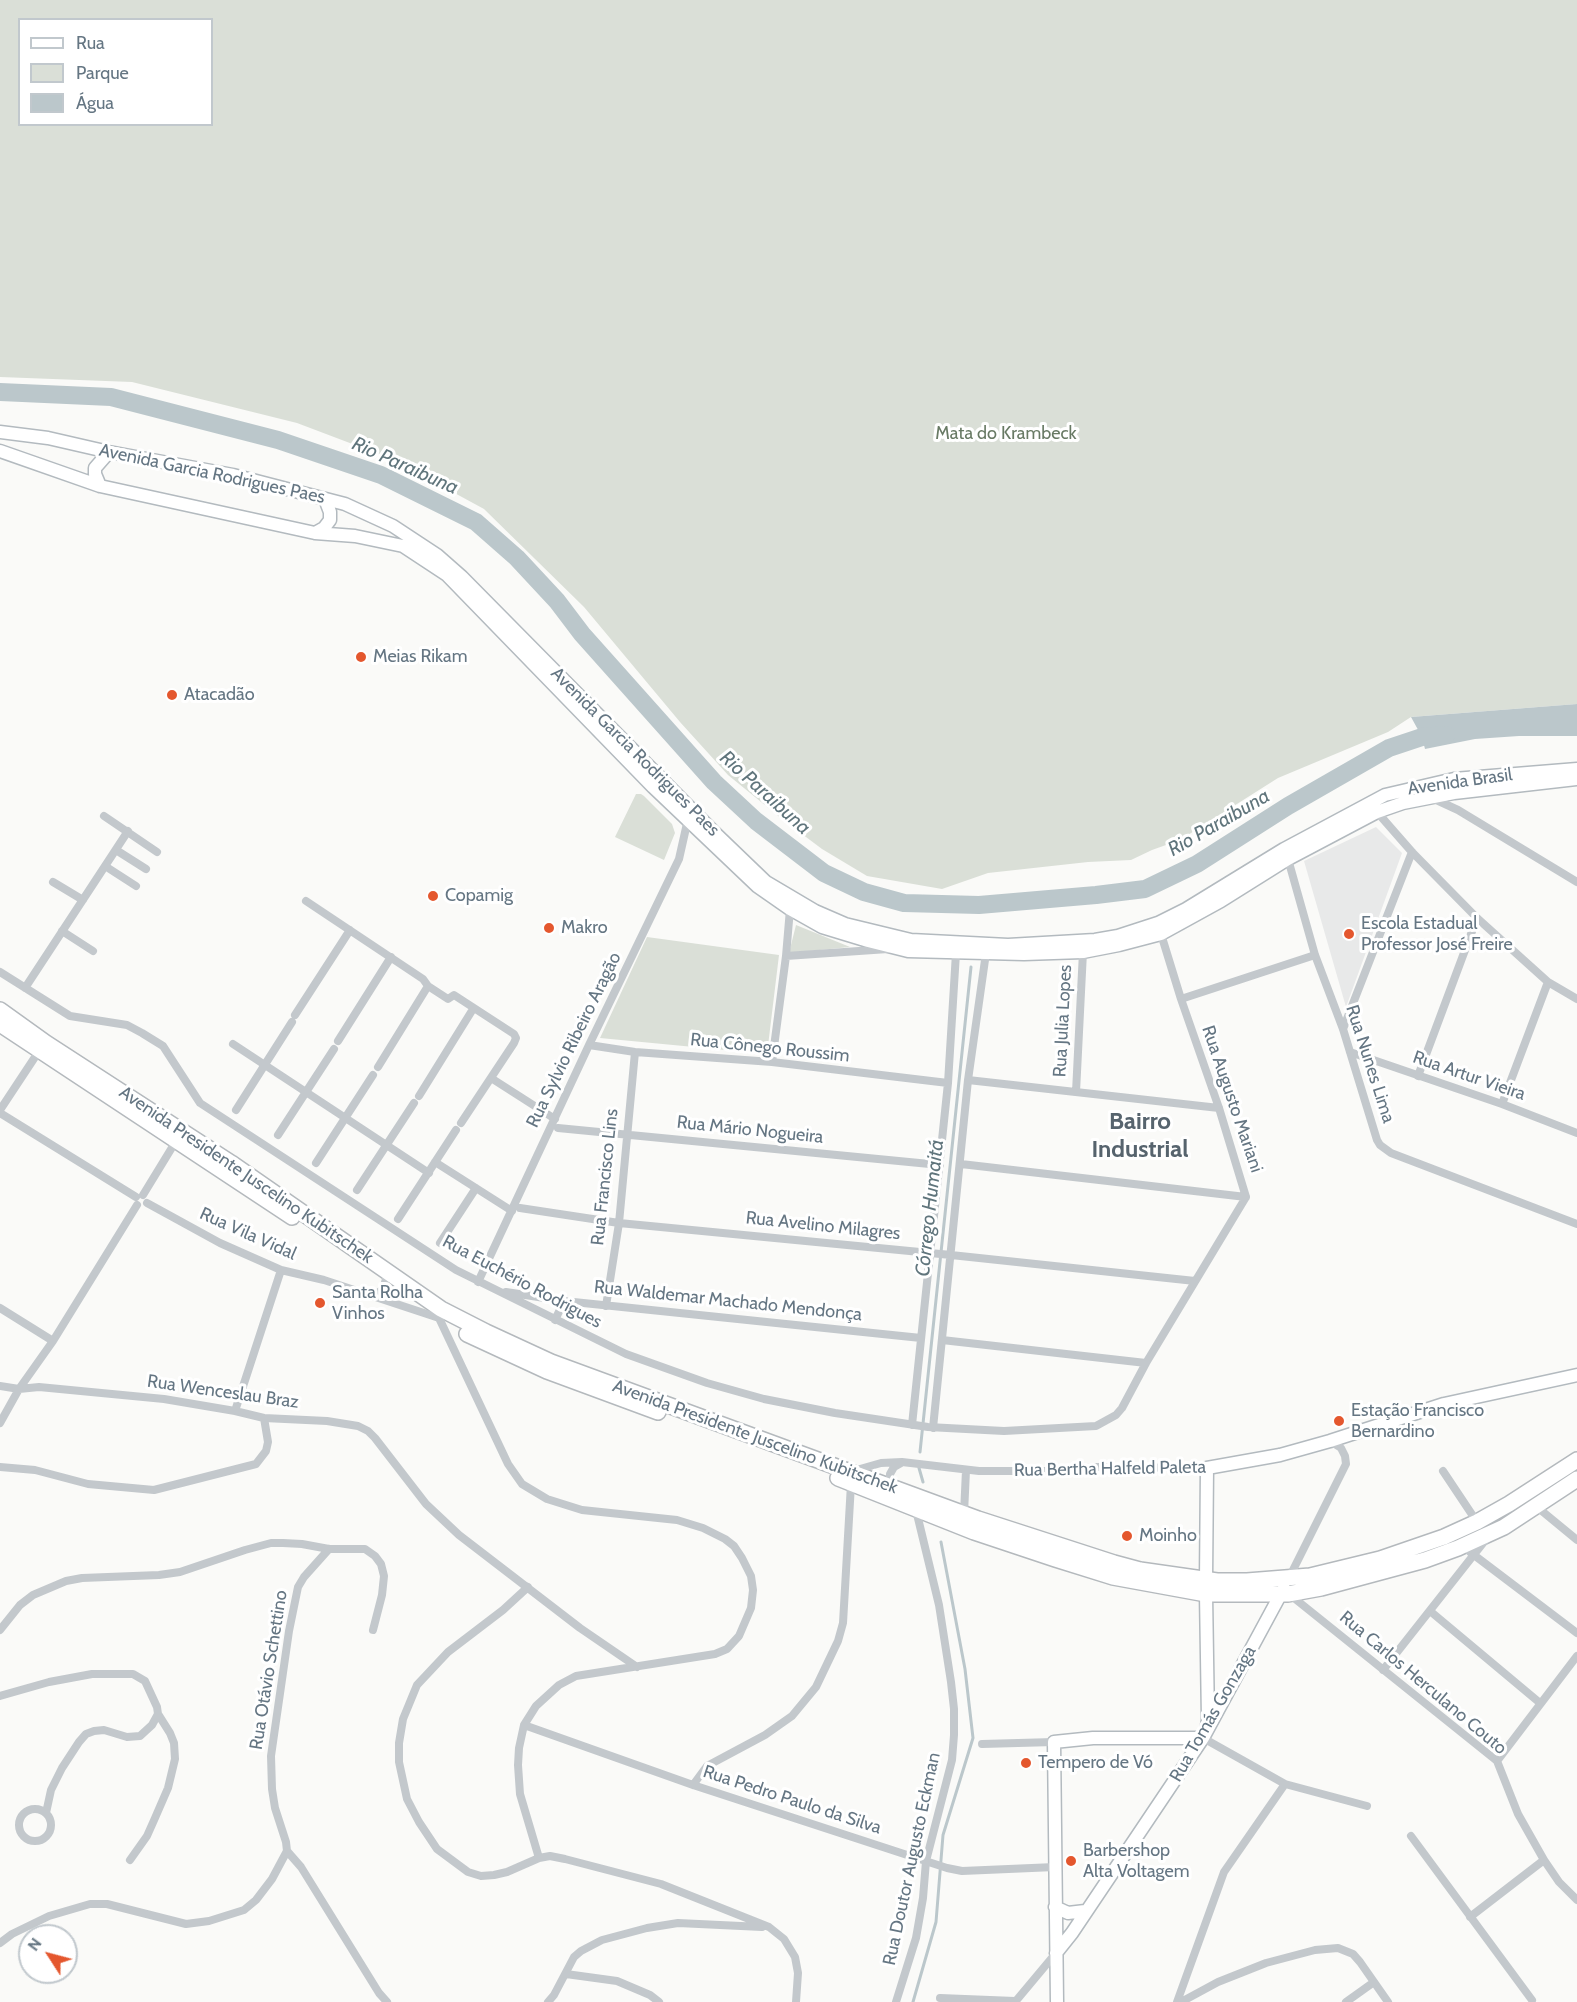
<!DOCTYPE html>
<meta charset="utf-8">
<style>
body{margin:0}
#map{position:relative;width:1577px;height:2002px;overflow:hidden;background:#fafaf8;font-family:Cabin,sans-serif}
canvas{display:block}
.legend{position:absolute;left:18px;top:18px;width:195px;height:108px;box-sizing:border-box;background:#fff;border:2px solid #c1c8cd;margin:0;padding:8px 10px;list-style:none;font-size:18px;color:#657683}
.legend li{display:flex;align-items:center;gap:12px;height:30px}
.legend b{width:30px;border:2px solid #c1c8cd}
.north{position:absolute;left:18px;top:1924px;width:60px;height:60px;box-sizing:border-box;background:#fff;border:2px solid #c1c8cd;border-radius:50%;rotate:306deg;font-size:16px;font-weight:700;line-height:24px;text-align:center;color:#657683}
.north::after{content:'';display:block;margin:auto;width:21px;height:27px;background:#e4572e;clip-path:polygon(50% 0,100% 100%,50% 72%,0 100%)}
</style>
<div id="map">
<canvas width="1577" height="2002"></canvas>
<ul class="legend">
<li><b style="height:8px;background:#fff"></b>Rua</li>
<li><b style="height:16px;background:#dadfd7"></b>Parque</li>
<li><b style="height:16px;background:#bbc7cb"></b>Água</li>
</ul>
<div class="north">N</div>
</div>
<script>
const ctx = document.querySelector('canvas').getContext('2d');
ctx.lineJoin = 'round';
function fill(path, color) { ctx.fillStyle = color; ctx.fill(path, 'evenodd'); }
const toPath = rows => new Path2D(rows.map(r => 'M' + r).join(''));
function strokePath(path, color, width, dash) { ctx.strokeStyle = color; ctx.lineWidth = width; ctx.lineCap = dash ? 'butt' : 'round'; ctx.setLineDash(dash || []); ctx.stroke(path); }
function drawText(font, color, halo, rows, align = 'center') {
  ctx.font = font + ' Cabin,sans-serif'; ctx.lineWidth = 6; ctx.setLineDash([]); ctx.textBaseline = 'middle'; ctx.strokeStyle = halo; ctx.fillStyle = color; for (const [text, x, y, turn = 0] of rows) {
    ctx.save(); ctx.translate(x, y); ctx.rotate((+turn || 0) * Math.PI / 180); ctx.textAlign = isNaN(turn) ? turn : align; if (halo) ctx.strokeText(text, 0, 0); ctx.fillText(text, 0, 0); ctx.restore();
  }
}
fill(toPath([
 [1376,827,1402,853,1346,1007,1304,861]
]), '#e8e9e9');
fill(toPath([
 [0,0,1577,0,1577,704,1411,717,1388,732,1278,778,1180,840,1152,850,1131,860,1088,862,988,873,942,889,867,876,822,849,782,819,728,775,680,722,584,607,484,509,392,459,297,423,132,382,0,377],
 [20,20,212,20,212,124,20,124],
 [636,794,641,794,644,796,672,824,675,833,664,860,615,837],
 [796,925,850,947,789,953],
 [647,937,779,955,767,1054,600,1038]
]), '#dadfd7');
fill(toPath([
 [1577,704,1577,736,1519,736,1475,739,1425,749,1422,737,1411,717]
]), '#bbc7cb');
strokePath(toPath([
 [920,1452,971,967],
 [919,1468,923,1482],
 [913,2002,936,1922,943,1835,973,1738,965,1669,941,1542]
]), '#bbc7cb', 3);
strokePath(toPath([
 [0,392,111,397,278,440,381,475,476,522,517,558,557,601,582,634,714,782,756,821,824,873,864,892,904,903,979,905,1096,895,1145,889,1197,864,1288,806,1389,748,1422,737,1446,735]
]), '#bbc7cb', 18);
const secondary = toPath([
 [0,432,48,438,109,452,233,475,345,504,393,526,437,555,462,577,715,833,766,882,815,911,845,924,911,940,1008,945,1095,940,1118,936,1158,923,1186,909,1284,849,1385,795,1454,779,1577,769],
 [0,451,100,486,315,533,355,536,403,546,447,575,653,787,757,886,790,909,822,927,868,941,908,951,1024,954,1083,952,1119,945,1161,934,1221,901,1288,859,1377,812,1403,803,1454,793,1577,779],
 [100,486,95,474,95,468,109,452],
 [315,533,324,528,330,520,330,512,325,499],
 [1206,1580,1207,1468,1280,1455,1330,1441,1444,1404,1577,1375],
 [1206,1594,1208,1720,1207,1726],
 [1055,1907,1068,1913,1085,1911],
 [1056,1953,1072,1933,1203,1738,1284,1588],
 [1057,2002,1054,1742,1093,1738,1203,1738]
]);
const highway = toPath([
 [0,1010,46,1043,231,1163,441,1309,486,1332,551,1362,834,1466,978,1519,1114,1563,1140,1570,1217,1581,1247,1581,1310,1576,1380,1559,1444,1537,1477,1522,1509,1504,1577,1460],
 [0,1024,292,1217],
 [467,1334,547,1371,658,1412],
 [838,1478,974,1532,1055,1559,1113,1577,1206,1594,1288,1594,1321,1588,1425,1560,1458,1548,1504,1527,1577,1479]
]);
strokePath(secondary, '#b3babf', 15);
strokePath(highway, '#b4b9bd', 18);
strokePath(toPath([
 [1432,798,1458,810,1577,882],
 [1377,812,1412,852,1477,918,1548,982,1577,999],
 [104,816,157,852],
 [116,850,146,869],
 [1288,859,1315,955,1343,1029,1377,1140,1380,1145,1391,1153,1577,1224],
 [105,866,136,886],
 [53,882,83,900],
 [306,901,423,979,428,986,448,999,454,995,514,1034,516,1038,514,1043,461,1123],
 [62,931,93,951],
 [786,956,888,949],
 [0,972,70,1016,127,1025,142,1033,163,1046,200,1103,456,1270,626,1354,707,1383,764,1399,835,1413,928,1427,1004,1431,1096,1426,1116,1415,1122,1408,1146,1363,1246,1197,1219,1108,1181,999,1161,934],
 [25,988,128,831],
 [1181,999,1315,955],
 [295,1015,350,930],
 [1343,1029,1412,852],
 [338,1041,391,957],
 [233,1044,429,1173],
 [589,1045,635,1052,772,1062,948,1083],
 [1350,1052,1502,1104,1577,1133],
 [772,1062,786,956,790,909],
 [378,1067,428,986],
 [1418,1076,1477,918],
 [491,1078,555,1119],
 [968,1080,1219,1108],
 [1076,1092,1083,952],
 [419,1096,473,1009],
 [1502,1104,1548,982],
 [0,1110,39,1051],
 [236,1110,292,1022],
 [0,1113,136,1197],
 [558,1128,940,1165],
 [278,1135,334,1049],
 [435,1162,512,1211],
 [316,1163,373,1075],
 [961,1164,1246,1197],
 [357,1190,414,1103],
 [143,1195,176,1141],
 [147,1203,220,1243,281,1270,324,1280,439,1318,508,1464,522,1484,547,1499,582,1510,677,1520,703,1528,725,1539,734,1546,742,1558,751,1576,753,1590,751,1608,739,1636,727,1649,715,1654,576,1676,559,1685,536,1706,524,1725,519,1748,518,1765,520,1794,539,1858],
 [520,1208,619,1223,951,1255,1195,1281],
 [398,1219,456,1130],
 [440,1243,476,1188],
 [478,1282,589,1045,679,859,688,819],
 [506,1292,564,1301,921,1338],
 [374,1296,383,1289,386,1279],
 [606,1306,619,1223,635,1052],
 [0,1308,53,1341],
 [555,1320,564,1301],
 [942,1340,1146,1363],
 [0,1386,19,1389,39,1387,164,1399,235,1411,264,1418,327,1421,358,1426,368,1431,375,1438,426,1504,459,1535,580,1628,637,1667],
 [235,1411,281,1270],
 [0,1423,19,1389,53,1341,137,1205],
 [912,1425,948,1083,956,953],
 [933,1428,968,1080,986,953],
 [0,1467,35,1470,88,1484,154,1490,256,1464,266,1451,268,1442,264,1418],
 [853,1471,881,1463,902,1462,979,1471,1059,1471,1097,1467,1207,1468],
 [1443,1471,1477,1522],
 [890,1489,890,1474,894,1467,901,1463],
 [1537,1507,1577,1540],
 [964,1514,966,1470],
 [1470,1552,1577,1633],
 [1289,1578,1346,1464,1345,1456,1341,1448,1330,1441],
 [528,1587,503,1610,448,1652,417,1685,403,1719,399,1743,399,1762,407,1799,419,1822,437,1849,468,1872,481,1876,494,1875,507,1872,539,1858,550,1856,565,1859,661,1884,769,1927,784,1939,795,1957,798,1973,796,2002],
 [1289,1594,1497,1761,1518,1814,1544,1860,1559,1882,1577,1900],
 [1430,1611,1540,1703],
 [0,1630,20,1605,33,1595,66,1581,82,1578,159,1575,180,1572,245,1550,271,1543,283,1543,302,1544,329,1549,365,1549,375,1556,381,1564,384,1576,382,1595,373,1630],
 [1383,1670,1487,1538],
 [0,1696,49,1682,92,1674,133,1674,145,1681,157,1707,158,1714,152,1725,140,1736,127,1737,104,1730,94,1731,86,1734,79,1742,62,1768,51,1790,46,1813],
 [524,1725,693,1785,947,1868,962,1871,1055,1867],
 [1203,1738,1285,1784,1367,1806],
 [982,1744,1054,1742],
 [1497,1761,1577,1656],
 [693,1785,707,1766,765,1735,792,1716,816,1687,838,1641,843,1623,851,1484],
 '19 1825a16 16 0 1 1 32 0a16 16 0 1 1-32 0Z',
 [1411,1836,1532,2000],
 [287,1851,301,1867,379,1993,387,2002],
 [130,1860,147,1836,155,1818,168,1788,175,1759,174,1743,170,1733,158,1714],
 [1470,1917,1544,1860],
 [0,1943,12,1934,49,1916,90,1904,107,1904,186,1924,209,1921,244,1910,256,1900,272,1879,287,1851,286,1842,275,1808,272,1789,271,1756,289,1631,298,1587,304,1577,329,1549],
 [566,1974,617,1981,650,1995,659,2002],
 [940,1998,1015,2001],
 [548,2002,554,1995,574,1957,581,1951,602,1940,647,1928,678,1923,762,1927],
 [896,2002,916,1938,923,1898,926,1861,952,1760,954,1735,954,1709,951,1682,939,1605,916,1510],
 [1015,2002,1056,1953],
 [1177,2002,1224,1872,1285,1784],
 [1181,2002,1218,1982,1266,1963,1315,1950,1338,1948,1353,1954,1360,1962,1388,2002],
 [1346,2002,1374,1982]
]), '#c3c8cc', 8);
strokePath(secondary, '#fff', 12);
strokePath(highway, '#fff', 15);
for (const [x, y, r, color] of [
 [361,657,6,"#e4572e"],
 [172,695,6,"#e4572e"],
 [433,896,6,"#e4572e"],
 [549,928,6,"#e4572e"],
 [1349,934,6,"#e4572e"],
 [320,1303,6,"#e4572e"],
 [1339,1421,6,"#e4572e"],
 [1127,1536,6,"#e4572e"],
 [1026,1763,6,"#e4572e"],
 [1071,1861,6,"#e4572e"]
]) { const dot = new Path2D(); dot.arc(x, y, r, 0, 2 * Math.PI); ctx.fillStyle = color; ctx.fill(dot); strokePath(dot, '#fff', 2); }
drawText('18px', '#687a64', '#fff', [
 ["Mata do Krambeck",1006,434]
]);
drawText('18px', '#657683', '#fff', [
 ["Avenida Garcia Rodrigues Paes",212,474,12],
 ["Avenida Garcia Rodrigues Paes",635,752,45],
 ["Avenida Brasil",1460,782,-8],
 ["Rua Julia Lopes",1063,1021,-87],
 ["Rua Sylvio Ribeiro Aragão",574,1040,-64],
 ["Rua Cônego Roussim",770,1048,6],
 ["Rua Nunes Lima",1370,1064,72],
 ["Rua Artur Vieira",1469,1076,19],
 ["Rua Augusto Mariani",1232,1099,71],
 ["Rua Mário Nogueira",750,1130,6],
 ["Avenida Presidente Juscelino Kubitschek",246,1175,34],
 ["Rua Francisco Lins",605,1177,-84],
 ["Rua Avelino Milagres",823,1226,6],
 ["Rua Vila Vidal",248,1234,24],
 ["Rua Euchério Rodrigues",522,1282,28],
 ["Rua Waldemar Machado Mendonça",728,1301,6],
 ["Rua Wenceslau Braz",223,1392,8],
 ["Avenida Presidente Juscelino Kubitschek",755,1437,20],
 ["Rua Bertha Halfeld Paleta",1110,1469,-1],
 ["Rua Otávio Schettino",269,1670,-81],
 ["Rua Carlos Herculano Couto",1423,1683,40],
 ["Rua Tomás Gonzaga",1213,1714,-60],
 ["Rua Pedro Paulo da Silva",792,1800,18],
 ["Rua Doutor Augusto Eckman",912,1859,-78]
]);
drawText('18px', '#657683', '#fff', [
 ["Meias Rikam",373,657],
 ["Atacadão",184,695],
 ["Copamig",445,896],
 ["Escola Estadual",1361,924],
 ["Professor José Freire",1361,945],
 ["Makro",561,928],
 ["Santa Rolha",332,1293],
 ["Vinhos",332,1314],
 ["Estação Francisco",1351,1411],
 ["Bernardino",1351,1432],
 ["Moinho",1139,1536],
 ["Tempero de Vó",1038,1763],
 ["Barbershop",1083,1851],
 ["Alta Voltagem",1083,1872]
], 'left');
drawText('italic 20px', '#60757c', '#fff', [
 ["Rio Paraibuna",405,466,24],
 ["Rio Paraibuna",765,793,42],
 ["Rio Paraibuna",1219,823,-30],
 ["Córrego Humaitá",930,1208,-84]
]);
drawText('bold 24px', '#57646e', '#fff', [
 ["Bairro",1140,1122],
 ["Industrial",1140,1150]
]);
</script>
